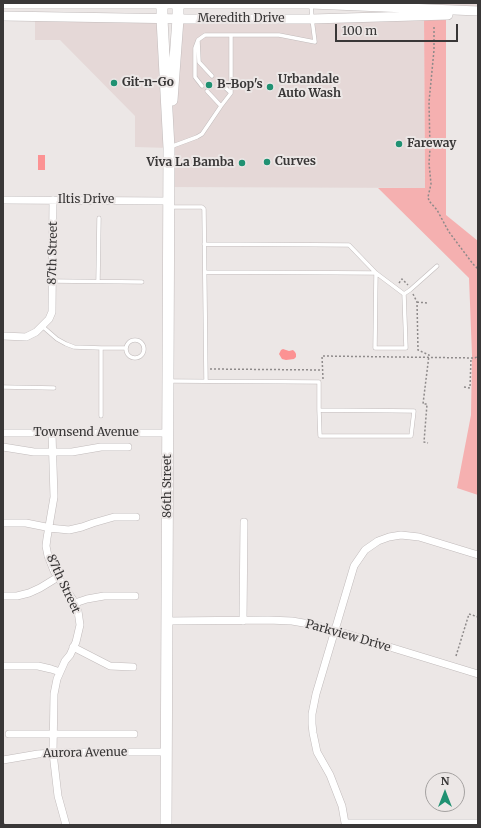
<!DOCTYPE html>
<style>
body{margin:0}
#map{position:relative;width:481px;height:828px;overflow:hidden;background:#ece7e6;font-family:Merriweather,serif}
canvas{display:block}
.frame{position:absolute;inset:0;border:4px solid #393737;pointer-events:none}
.north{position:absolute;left:425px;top:772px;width:40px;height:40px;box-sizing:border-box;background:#ece7e6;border:1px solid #a4a1a0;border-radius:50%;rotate:0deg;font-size:11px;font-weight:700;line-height:16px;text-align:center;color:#393737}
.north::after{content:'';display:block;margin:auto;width:14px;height:18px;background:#209172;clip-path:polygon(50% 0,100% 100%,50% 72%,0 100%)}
.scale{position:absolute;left:335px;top:24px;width:123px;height:18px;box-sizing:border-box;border:2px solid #393737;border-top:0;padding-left:5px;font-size:12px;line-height:14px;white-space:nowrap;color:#393737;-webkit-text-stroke:3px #ece7e6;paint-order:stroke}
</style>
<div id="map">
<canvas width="481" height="828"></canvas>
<div class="frame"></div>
<div class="north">N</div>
<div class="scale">100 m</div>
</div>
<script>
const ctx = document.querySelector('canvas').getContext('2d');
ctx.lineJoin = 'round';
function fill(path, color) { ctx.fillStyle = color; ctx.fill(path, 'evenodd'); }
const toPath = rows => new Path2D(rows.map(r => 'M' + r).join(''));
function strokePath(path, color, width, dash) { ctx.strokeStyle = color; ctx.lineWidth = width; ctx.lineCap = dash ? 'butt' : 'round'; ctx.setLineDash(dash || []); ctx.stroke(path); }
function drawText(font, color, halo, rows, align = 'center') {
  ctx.font = font + ' Merriweather,serif'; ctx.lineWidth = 4; ctx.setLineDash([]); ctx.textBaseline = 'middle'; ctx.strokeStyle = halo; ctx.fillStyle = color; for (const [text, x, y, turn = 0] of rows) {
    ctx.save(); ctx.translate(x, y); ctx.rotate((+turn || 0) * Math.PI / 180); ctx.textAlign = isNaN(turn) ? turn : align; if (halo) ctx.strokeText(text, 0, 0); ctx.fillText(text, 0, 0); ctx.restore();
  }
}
fill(toPath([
 [178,3,478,3,478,11],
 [35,16,162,19,169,143,178,19,424,16,425,188,169,187,169,148,135,147,135,116,60,40,35,40]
]), '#e5d8d7');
fill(toPath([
 [446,15,446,215,478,241,478,495,457,488,471,415,472,355,469,278,378,188,425,188,424,16]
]), '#f5b0b0');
fill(toPath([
 [38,155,45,155,45,170,38,170],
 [283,349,289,351,293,350,295,352,296,354,296,357,294,359,286,360,282,359,279,354,281,350]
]), '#fc9293');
const lane = toPath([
 [198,41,199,62,212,76],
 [218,81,231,93],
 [202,86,195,77,195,48,198,40,205,35,279,35,315,42,312,19,311,5],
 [207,91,221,106],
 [170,147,197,137,202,134,221,106,231,93,231,35],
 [170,207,202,207,204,209,206,381],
 [204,244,349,245,376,273,404,294,406,348,375,348,376,273],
 [205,272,376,273],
 [52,281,142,282],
 [98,281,99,218],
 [404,294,410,290,437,266],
 [42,326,57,339,66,344,74,347,101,348,101,416],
 '126 349a9 9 0 1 1 18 0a9 9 0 1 1-18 0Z',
 [101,348,126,348],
 [169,381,319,382,319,410,320,436,411,436,414,411,319,410],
 [3,387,54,388]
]);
const street = toPath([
 [3,200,169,201],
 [3,336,26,337,36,332,49,319,52,312,53,200],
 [3,433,168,433],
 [52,433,54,497,47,538,46,546,48,556,54,571,75,603,78,611,80,625,76,642,70,655,65,661,57,679,54,694,53,753,58,796,66,825],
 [3,447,34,452,72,452,101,447,128,447],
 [3,523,26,523,46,527,49,528,69,530,82,527,93,523,114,517,136,517],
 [478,555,419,537,401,535,389,537,378,541,365,550,354,566,316,694,312,714,312,724,313,733,317,752,330,775,342,806,345,823,478,823],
 [3,596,17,596,29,593,40,588,58,577],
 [75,603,87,599,104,596,135,596],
 [167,621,268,620,292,621,315,625,334,630,478,674],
 [243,621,244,522],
 [73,647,110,666,133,667],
 [3,666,38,666,51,669,60,672],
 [9,734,134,734],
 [3,760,38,754,53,753,78,752,167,752]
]);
const secondary = toPath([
 [3,4,311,4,478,11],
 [3,16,187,19,312,19,448,15]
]);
const primary = toPath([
 [162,3,162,19,169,148,166,825],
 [172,100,178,19,178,3]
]);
strokePath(lane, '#c1bbbb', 4.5);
strokePath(street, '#c1bbbb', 8);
strokePath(secondary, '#c1bbbb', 10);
strokePath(primary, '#c1bbbb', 12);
strokePath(toPath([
 [434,27,434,50,429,102,430,149,429,163,431,184,428,197,429,201,437,210,449,232,473,264,478,269],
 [399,283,402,279,408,285],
 [413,294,417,302,418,350,429,355,423,404,427,404,424,442,428,443],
 [417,302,427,303],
 [210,369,323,370],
 [323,379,322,356,475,358,478,356],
 [464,387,470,388,471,358],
 [456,656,469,614,478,617],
 [3,819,4,825]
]), '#8e8a8a', 1.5, [2, 2]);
strokePath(lane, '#fff', 3.5);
strokePath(street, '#fff', 7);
strokePath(secondary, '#fff', 9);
strokePath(primary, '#fff', 11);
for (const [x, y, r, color] of [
 [114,83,4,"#209172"],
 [209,85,4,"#209172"],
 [270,87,4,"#209172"],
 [399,144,4,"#209172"],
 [267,162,4,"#209172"],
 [242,163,4,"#209172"]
]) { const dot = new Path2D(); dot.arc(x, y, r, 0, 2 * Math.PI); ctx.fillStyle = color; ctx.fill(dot); strokePath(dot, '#ece7e6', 1.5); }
drawText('12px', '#393737', '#ece7e6', [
 ["Meredith Drive",241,19],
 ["Iltis Drive",86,200],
 ["87th Street",53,253,-89],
 ["Townsend Avenue",86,433],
 ["86th Street",168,486,-90],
 ["87th Street",63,584,65],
 ["Parkview Drive",348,636,16],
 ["Aurora Avenue",85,753,-1]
]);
drawText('bold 12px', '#393737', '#ece7e6', [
 ["Urbandale",278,80],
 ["Auto Wash",278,94],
 ["Git-n-Go",122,83],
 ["B-Bop's",217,85],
 ["Fareway",407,144],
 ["Curves",275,162],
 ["Viva La Bamba",234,163,"right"]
], 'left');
</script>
